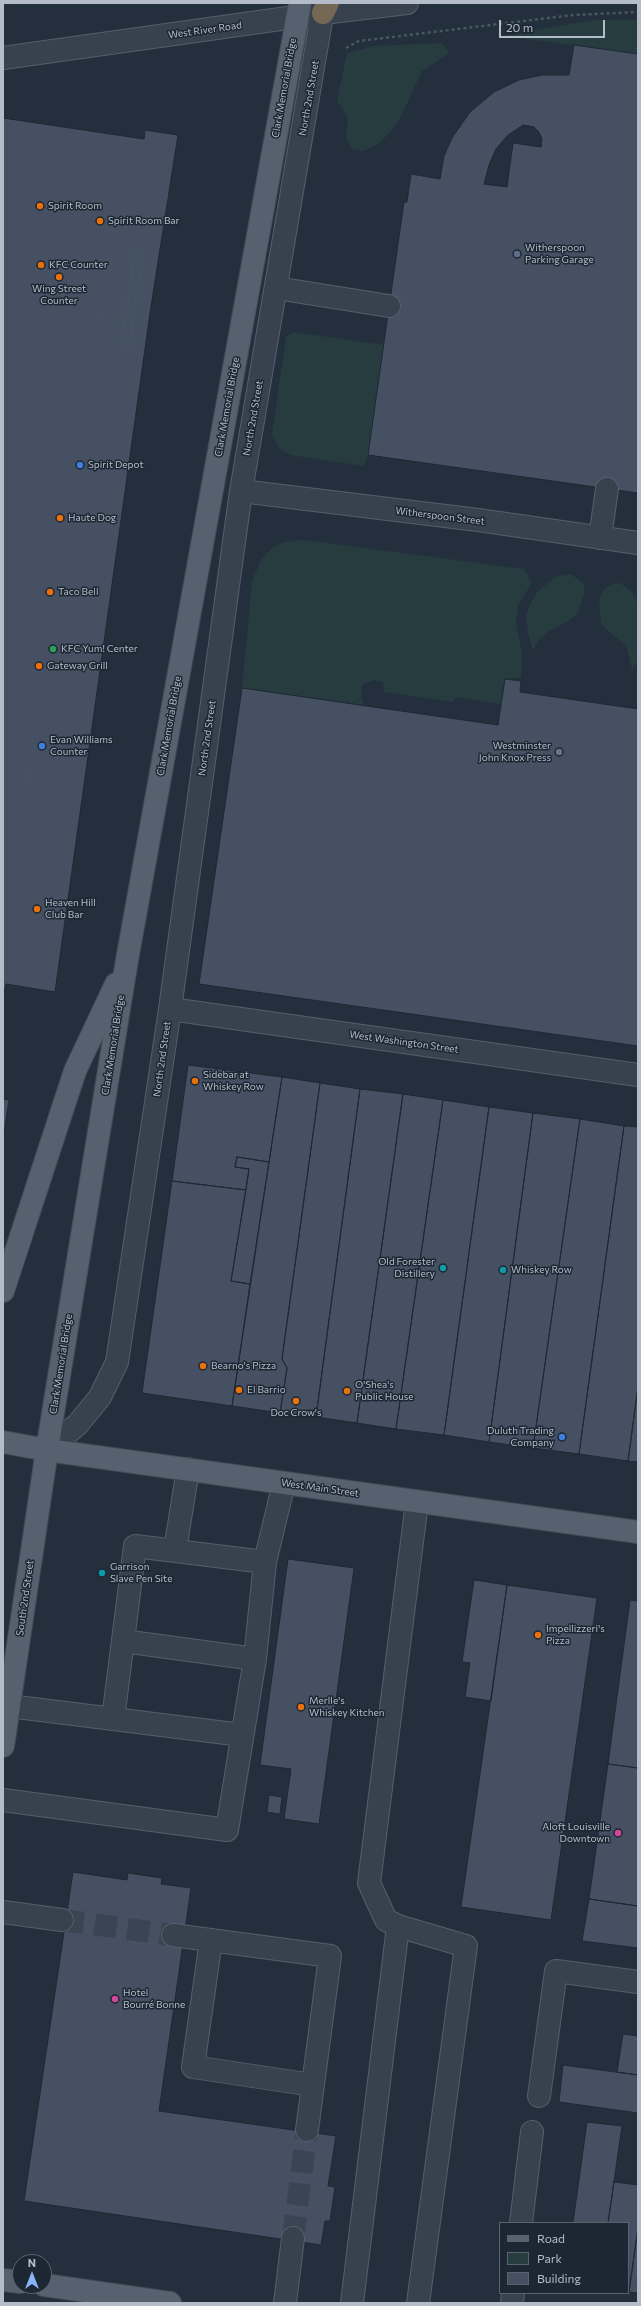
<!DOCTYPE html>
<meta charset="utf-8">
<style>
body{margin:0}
#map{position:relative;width:641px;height:2306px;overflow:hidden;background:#242f3e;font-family:Commissioner,sans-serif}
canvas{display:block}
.frame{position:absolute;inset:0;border:4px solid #b4bcc9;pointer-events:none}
.legend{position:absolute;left:499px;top:2222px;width:130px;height:72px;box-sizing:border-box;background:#1d2633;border:1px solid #59626f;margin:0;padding:5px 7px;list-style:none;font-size:12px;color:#b4bcc9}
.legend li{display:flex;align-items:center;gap:8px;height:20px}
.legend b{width:20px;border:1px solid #59626f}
.north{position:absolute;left:12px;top:2254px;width:40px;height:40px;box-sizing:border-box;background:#1d2633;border:1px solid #59626f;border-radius:50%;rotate:0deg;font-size:11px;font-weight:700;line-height:16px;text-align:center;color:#b4bcc9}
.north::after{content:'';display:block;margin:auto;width:14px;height:18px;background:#8ab4f8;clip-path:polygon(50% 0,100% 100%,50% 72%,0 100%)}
.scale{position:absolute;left:499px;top:20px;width:106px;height:18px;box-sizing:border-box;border:2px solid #b4bcc9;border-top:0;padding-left:5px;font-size:12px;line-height:14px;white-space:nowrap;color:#b4bcc9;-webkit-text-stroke:3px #1d2633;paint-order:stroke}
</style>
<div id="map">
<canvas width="641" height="2306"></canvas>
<div class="frame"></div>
<ul class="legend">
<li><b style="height:5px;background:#56606e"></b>Road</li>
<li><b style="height:11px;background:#263c3f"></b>Park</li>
<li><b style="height:11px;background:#455162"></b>Building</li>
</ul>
<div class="north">N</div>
<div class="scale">20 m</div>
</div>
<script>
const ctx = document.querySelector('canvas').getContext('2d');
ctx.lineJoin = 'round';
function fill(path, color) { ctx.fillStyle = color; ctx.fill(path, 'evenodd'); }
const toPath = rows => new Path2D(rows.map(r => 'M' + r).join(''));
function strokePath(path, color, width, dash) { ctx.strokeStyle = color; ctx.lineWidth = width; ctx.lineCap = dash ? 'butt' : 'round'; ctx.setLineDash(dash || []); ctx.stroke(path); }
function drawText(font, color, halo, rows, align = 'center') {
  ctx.font = font + ' Commissioner,sans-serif'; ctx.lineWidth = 3; ctx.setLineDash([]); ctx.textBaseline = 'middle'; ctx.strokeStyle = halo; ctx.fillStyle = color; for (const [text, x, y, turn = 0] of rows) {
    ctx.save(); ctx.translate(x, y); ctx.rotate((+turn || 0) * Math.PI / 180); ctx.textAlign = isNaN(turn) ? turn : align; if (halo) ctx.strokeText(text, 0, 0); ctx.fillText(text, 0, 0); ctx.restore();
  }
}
fill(toPath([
 [593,20,638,20,638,54,503,36],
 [442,43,449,53,422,71,398,123,380,143,363,151,352,149,346,138,348,119,337,100,347,53,374,46],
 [294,332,384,345,368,455,364,466,290,455,279,448,272,435,286,337],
 [304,540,524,569,532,583,518,605,516,623,522,654,521,678,505,679,501,704,455,697,454,702,384,692,383,683,374,680,362,685,361,696,364,705,242,688,252,581,261,560,271,549,283,542],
 [571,574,584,584,584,595,579,610,573,618,548,632,538,641,533,651,528,633,526,616,530,604,538,591,557,576],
 [620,583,632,592,638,603,638,660,632,670,627,647,601,624,599,599,604,589,613,584]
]), '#263c3f');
const building = toPath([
 [574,45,638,54,638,493,368,455,404,202,407,202,411,174,440,179,444,156,452,138,470,112,494,92,519,80,542,75,569,75,574,45],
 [523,125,534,127,539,132,542,139,541,147,513,143,507,187,484,184,489,165,496,149,507,136,523,125],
 [3,118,144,139,145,130,178,135,150,313,55,992,6,984,3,996,3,118],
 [505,679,521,681,520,692,638,709,638,1046,199,984,242,688,498,725,505,679],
 [188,1065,282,1077,269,1162,237,1157,235,1167,249,1169,246,1190,172,1181,188,1065],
 [282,1077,320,1083,282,1359,287,1368,280,1413,232,1406,282,1077],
 [320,1083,360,1089,316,1417,280,1413,287,1368,282,1359,320,1083],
 [360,1089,403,1094,357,1423,316,1417,360,1089],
 [403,1094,443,1100,396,1429,357,1423,403,1094],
 [3,1099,9,1100,3,1140,3,1099],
 [443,1100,489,1107,444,1435,396,1429,443,1100],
 [489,1107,533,1113,489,1442,444,1435,489,1107],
 [533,1113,580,1119,533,1448,489,1442,533,1113],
 [580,1119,624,1126,579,1454,533,1448,580,1119],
 [624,1126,638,1127,638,1387,628,1461,579,1454,624,1126],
 [237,1157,269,1162,250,1284,231,1281,249,1169,235,1167,237,1157],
 [172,1181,246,1190,231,1281,250,1284,232,1406,142,1393,172,1181],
 [638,1387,638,1462,628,1461,638,1387],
 [288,1559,354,1568,319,1824,284,1819,291,1769,260,1765,288,1559],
 [474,1580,507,1585,491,1701,465,1697,470,1663,462,1662,474,1580],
 [507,1585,597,1598,551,1920,461,1907,507,1585],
 [630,1600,638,1601,638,1768,608,1764,630,1600],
 [608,1764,638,1768,638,1906,589,1899,608,1764],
 [269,1795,282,1797,280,1814,267,1812,269,1795],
 [73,1872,127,1880,128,1873,162,1878,161,1884,191,1888,159,2111,336,2136,328,2186,335,2187,330,2221,325,2221,321,2245,24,2201,73,1872],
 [589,1899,638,1906,638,1948,582,1941,589,1899],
 [623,2034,638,2036,638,2075,617,2072,623,2034],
 [563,2065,638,2075,638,2113,559,2102,563,2065],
 [587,2122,622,2126,608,2223,573,2223,587,2122],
 [614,2182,638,2185,638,2228,629,2292,628,2223,608,2223,614,2182],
 [638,2228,638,2293,629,2292,638,2228]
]);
fill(building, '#455162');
strokePath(building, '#1f2835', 1);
strokePath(toPath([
 [62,1920,173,1935],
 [293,2238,307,2130]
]), '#3a4453', 22, [22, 11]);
const minor = toPath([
 [3,58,323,13,407,3],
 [276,288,389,306],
 [241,491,478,520,638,543],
 [600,538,607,489],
 [170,1009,638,1075],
 [47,1450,78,1424,100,1397,117,1362,170,1009,241,491,324,3],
 [417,1502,369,1883,386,1920,398,1926,466,1946,418,2303],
 [175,1550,188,1469],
 [123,1641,255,1659],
 [9,1706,242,1735],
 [113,1719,135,1546,265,1562],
 [3,1800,227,1830,255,1659,265,1562,284,1483],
 [3,1912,62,1920],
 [173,1935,330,1956,307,2130],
 [211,1940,193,2067,313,2085],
 [539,2096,556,1971,638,1982],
 [521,2223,532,2132],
 [285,2303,293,2238],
 [352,2303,398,1926],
 [512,2303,513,2293]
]);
const major = toPath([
 [3,1291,75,1071,116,984],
 [3,1442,47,1450,638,1532],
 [3,1746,47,1450,127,960,202,545],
 [3,2280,20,2282],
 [44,2285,170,2303]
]);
const highway = toPath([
 [323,13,328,3]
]);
strokePath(minor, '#565f6c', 24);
strokePath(major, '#414a57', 24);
strokePath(highway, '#434c59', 24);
strokePath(toPath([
 [346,48,359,41,573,15,638,12],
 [102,313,107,314],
 [122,346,134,253],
 [130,346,142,254],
 [25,774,34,783]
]), '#44595c', 2.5, [3, 3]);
strokePath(minor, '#38414e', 22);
strokePath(major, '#56606e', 22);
strokePath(highway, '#746855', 22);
const majorBridge = toPath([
 [202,545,300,3]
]);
strokePath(majorBridge, '#414a57', 24, []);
strokePath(majorBridge, '#56606e', 22);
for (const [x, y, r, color] of [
 [40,206,4,"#e8710a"],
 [100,221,4,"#e8710a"],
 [517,254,4,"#5c6f8a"],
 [41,265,4,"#e8710a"],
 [59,277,4,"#e8710a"],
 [80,465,4,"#3f7fe0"],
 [60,518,4,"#e8710a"],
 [50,592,4,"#e8710a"],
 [53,649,4,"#2e9e5b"],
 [39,666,4,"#e8710a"],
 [42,746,4,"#3f7fe0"],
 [559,752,4,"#6b7280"],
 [37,909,4,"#e8710a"],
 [195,1081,4,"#e8710a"],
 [443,1268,4,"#0f9aa8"],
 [503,1270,4,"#0f9aa8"],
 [203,1366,4,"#e8710a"],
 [239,1390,4,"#e8710a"],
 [347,1391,4,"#e8710a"],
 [296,1401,4,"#e8710a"],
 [562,1437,4,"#3f7fe0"],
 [102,1573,4,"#0f9aa8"],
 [538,1635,4,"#e8710a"],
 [301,1707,4,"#e8710a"],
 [618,1833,4,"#d1479c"],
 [115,1999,4,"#d1479c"]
]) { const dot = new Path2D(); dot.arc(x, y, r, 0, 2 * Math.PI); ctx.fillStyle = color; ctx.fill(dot); strokePath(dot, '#1d2633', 1.5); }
drawText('10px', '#b4bcc9', '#1d2633', [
 ["West River Road",205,30,-8],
 ["Clark Memorial Bridge",284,88,-80],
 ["North 2nd Street",309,98,-80],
 ["Clark Memorial Bridge",227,407,-80],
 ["North 2nd Street",253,418,-80],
 ["Witherspoon Street",440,516,7],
 ["Clark Memorial Bridge",169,726,-80],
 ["North 2nd Street",207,738,-82],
 ["West Washington Street",404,1042,8],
 ["Clark Memorial Bridge",113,1045,-81],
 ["North 2nd Street",162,1059,-82],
 ["Clark Memorial Bridge",61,1364,-81],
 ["West Main Street",320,1488,8],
 ["South 2nd Street",25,1598,-82]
]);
drawText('10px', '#b4bcc9', '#1d2633', [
 ["Spirit Room",48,206],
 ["Spirit Room Bar",108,221],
 ["Witherspoon",525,248],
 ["Parking Garage",525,260],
 ["KFC Counter",49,265],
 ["Wing Street",59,289,"center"],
 ["Counter",59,301,"center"],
 ["Spirit Depot",88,465],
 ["Haute Dog",68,518],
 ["Taco Bell",58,592],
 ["KFC Yum! Center",61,649],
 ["Gateway Grill",47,666],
 ["Evan Williams",50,740],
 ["Counter",50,752],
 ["Westminster",551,746,"right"],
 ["John Knox Press",551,758,"right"],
 ["Heaven Hill",45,903],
 ["Club Bar",45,915],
 ["Sidebar at",203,1075],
 ["Whiskey Row",203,1087],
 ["Old Forester",435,1262,"right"],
 ["Distillery",435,1274,"right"],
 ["Whiskey Row",511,1270],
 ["Bearno's Pizza",211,1366],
 ["O'Shea's",355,1385],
 ["Public House",355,1397],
 ["El Barrio",247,1390],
 ["Doc Crow's",296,1413,"center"],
 ["Duluth Trading",554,1431,"right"],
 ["Company",554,1443,"right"],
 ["Garrison",110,1567],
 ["Slave Pen Site",110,1579],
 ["Impellizzeri's",546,1629],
 ["Pizza",546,1641],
 ["Merlle's",309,1701],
 ["Whiskey Kitchen",309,1713],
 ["Aloft Louisville",610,1827,"right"],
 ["Downtown",610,1839,"right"],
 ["Hotel",123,1993],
 ["Bourré Bonne",123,2005]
], 'left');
</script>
